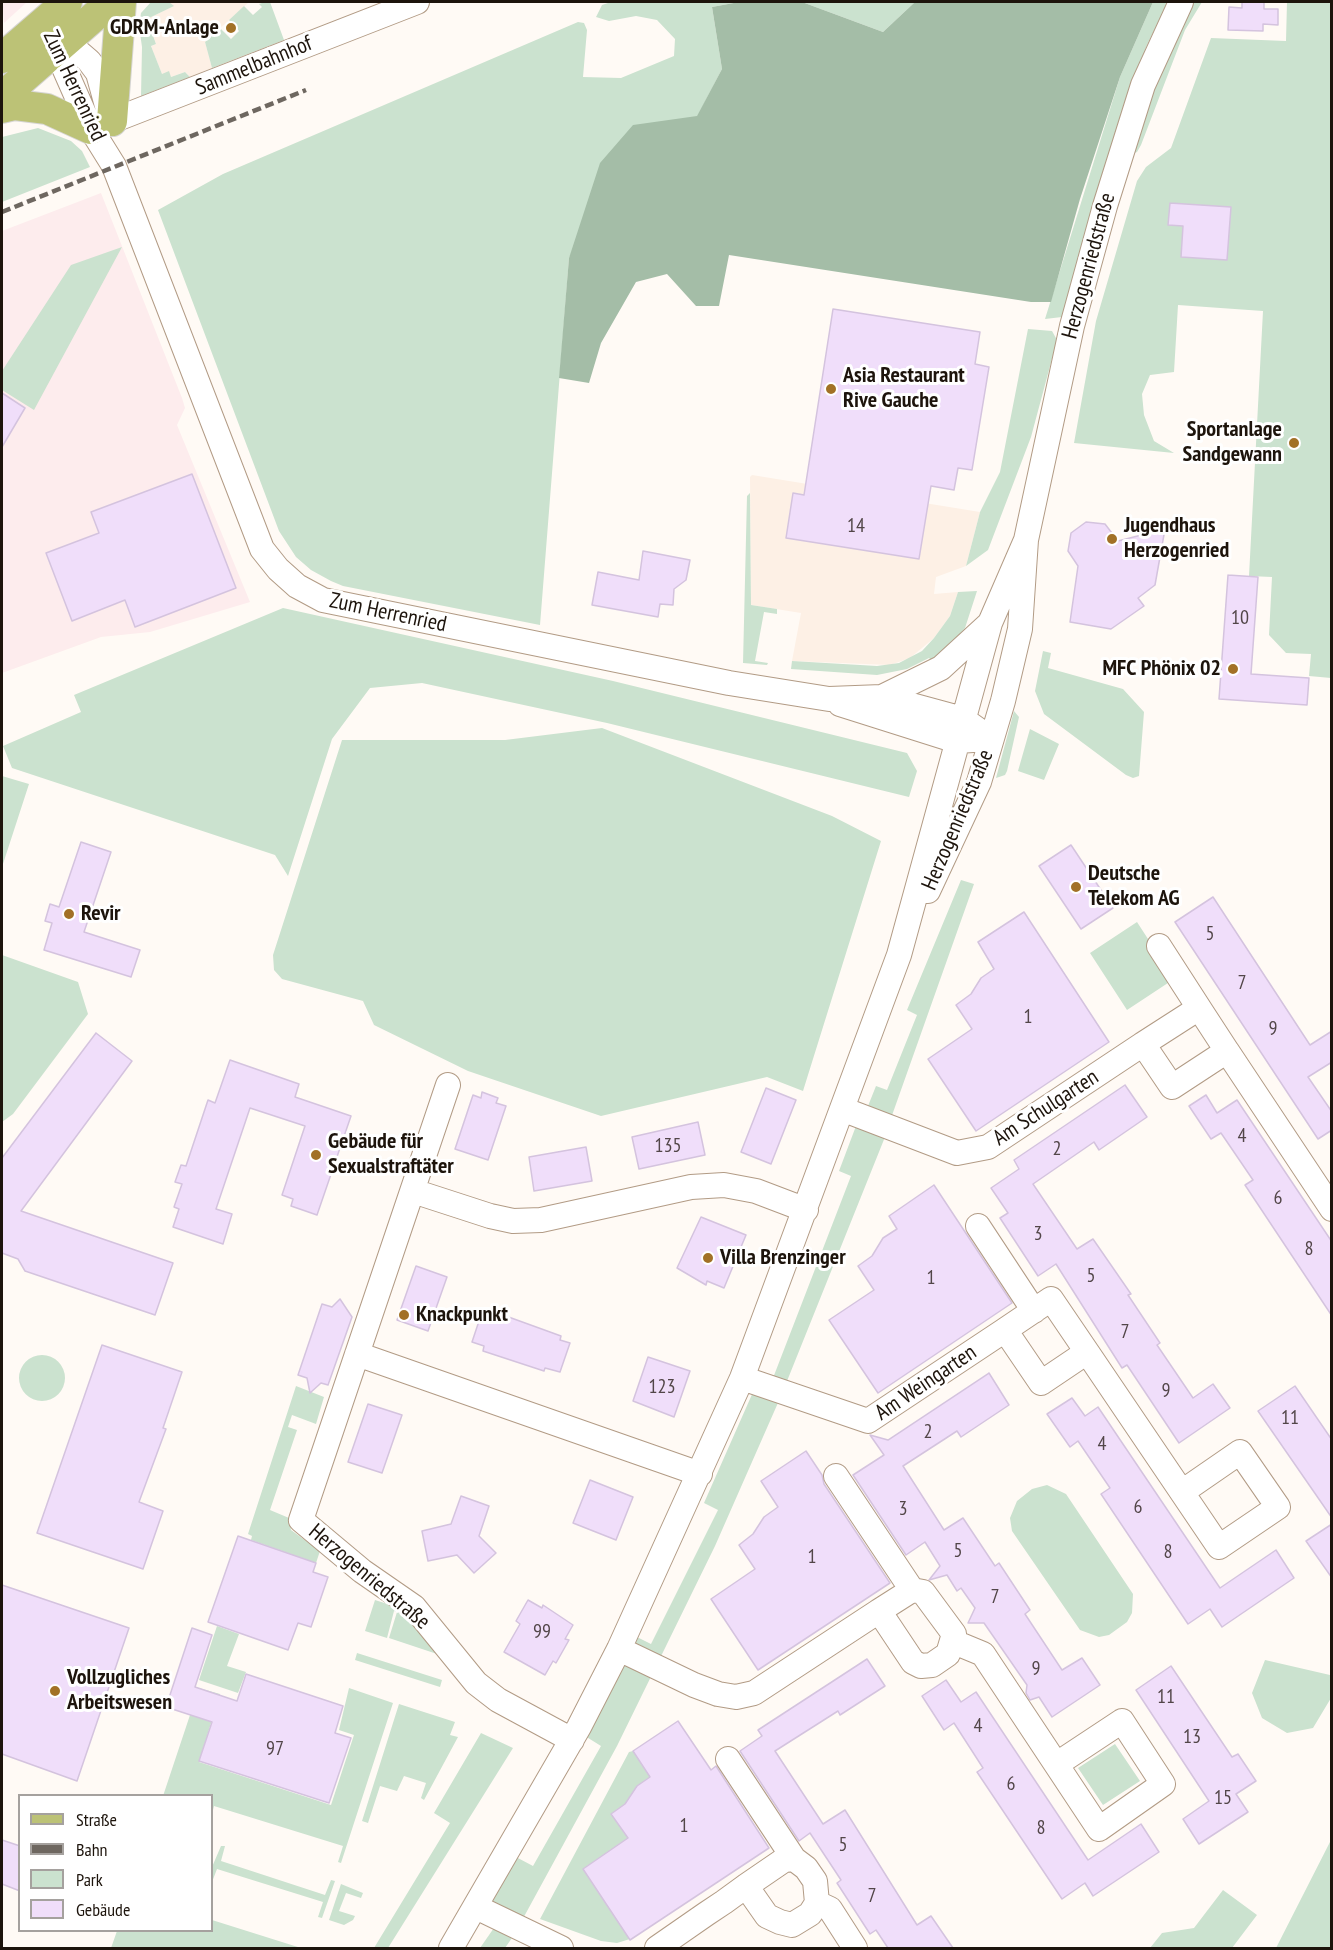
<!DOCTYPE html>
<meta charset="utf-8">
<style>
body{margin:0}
#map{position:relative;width:1333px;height:1950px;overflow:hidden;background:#fffaf5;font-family:"PT Sans Narrow",sans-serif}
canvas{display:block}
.frame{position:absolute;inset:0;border:3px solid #1d140c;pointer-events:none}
.legend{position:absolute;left:18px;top:1794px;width:195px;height:138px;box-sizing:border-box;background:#fff;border:2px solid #a5a19e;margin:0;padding:8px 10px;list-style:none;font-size:18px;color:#1d140c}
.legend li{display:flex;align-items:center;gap:12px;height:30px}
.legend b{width:30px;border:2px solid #a5a19e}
</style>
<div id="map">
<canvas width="1333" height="1950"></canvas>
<div class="frame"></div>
<ul class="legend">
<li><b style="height:8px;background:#bcc276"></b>Straße</li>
<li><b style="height:8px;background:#6e6760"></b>Bahn</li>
<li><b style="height:16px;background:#cbe2cf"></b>Park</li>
<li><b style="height:16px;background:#f0defa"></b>Gebäude</li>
</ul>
</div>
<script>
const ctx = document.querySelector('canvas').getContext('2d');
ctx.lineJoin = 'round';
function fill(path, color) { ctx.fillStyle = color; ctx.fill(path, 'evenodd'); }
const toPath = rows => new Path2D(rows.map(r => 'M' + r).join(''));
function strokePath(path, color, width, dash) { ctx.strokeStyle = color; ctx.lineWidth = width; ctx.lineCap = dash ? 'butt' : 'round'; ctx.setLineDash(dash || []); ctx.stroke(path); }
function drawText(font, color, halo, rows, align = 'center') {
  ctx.font = font + ' "PT Sans Narrow",sans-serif'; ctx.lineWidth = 6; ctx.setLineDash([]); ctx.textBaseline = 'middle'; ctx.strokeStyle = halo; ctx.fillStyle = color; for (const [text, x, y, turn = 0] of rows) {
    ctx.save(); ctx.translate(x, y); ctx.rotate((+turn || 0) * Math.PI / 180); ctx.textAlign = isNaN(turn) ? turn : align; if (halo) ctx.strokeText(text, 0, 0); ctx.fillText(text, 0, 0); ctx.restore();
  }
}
fill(toPath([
 [169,2,249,2,205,42,212,68,190,77,185,72,171,77,162,74,151,46,156,44,147,19,173,6],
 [752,475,980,512,966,566,936,577,934,594,958,592,950,616,934,638,910,658,890,665,792,661,801,613,751,605,750,477]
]), '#fdf0e5');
fill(toPath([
 [2,2,27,2,4,23],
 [101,193,182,398,185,408,177,425,250,602,150,632,101,637,2,673,2,231]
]), '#fdeced');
fill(toPath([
 [151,2,169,2,174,6,147,19,156,44,151,46,162,74,169,71,171,77,185,72,190,77,141,96,142,47,139,26,141,13],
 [265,2,270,2,284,40,212,68,205,42,220,28,231,39,239,31,229,20,244,6,253,15,262,7,259,4],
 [611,2,739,2,712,7,722,69,697,117,633,126,569,258,540,625,343,586,331,581,311,570,296,557,279,531,158,210,223,174,578,22,584,23,587,30,583,77,621,78,674,56,675,39,657,20,636,16,609,21,596,17,602,5],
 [802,2,915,2,883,32],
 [1153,2,1168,2,1147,45,1133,82,1062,317,1045,319,1120,77],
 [1193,2,1202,2,1185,30,1141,145,1137,152,1130,155,1158,77],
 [1287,2,1331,2,1331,678,1309,676,1311,654,1286,653,1269,635,1272,577,1249,576,1263,311,1178,305,1174,372,1150,375,1142,394,1144,415,1154,441,1174,453,1074,443,1096,321,1137,181,1146,167,1171,148,1211,38,1286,41],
 [38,128,71,141,82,151,90,167,2,202,2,137],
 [122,247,34,410,2,390,2,371,71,265],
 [1028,329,1052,331,1057,340,1031,437,988,550,966,566,980,512,1000,472],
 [750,493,751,605,777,609,777,614,764,612,755,661,768,663,767,665,743,663,747,496],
 [977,591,965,628,934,664,929,658,907,669,877,675,791,669,792,661,877,666,899,663,922,651,934,638,950,616,958,592],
 [283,608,613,681,907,753,917,771,909,797,607,723,422,683,370,688,332,739,288,876,275,855,12,768,3,746,81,712,74,695],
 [1043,651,1051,653,1048,668,1123,689,1144,712,1139,776,1133,778,1126,775,1044,714,1035,691],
 [1014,711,1019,717,1007,771,1005,775,996,778],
 [602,728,832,816,881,841,803,1091,767,1077,601,1116,468,1071,374,1025,363,1001,282,979,274,970,273,955,342,740,505,740],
 [1030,729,1059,744,1044,780,1018,771],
 [2,776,29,784,2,867],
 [961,880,974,884,890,1121,866,1111,876,1086,887,1090,917,1015,907,1010],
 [1137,922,1174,979,1127,1010,1090,953],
 [2,955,78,982,88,1014,13,1114,2,1122],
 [856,1126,885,1137,781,1396,715,1546,617,1746,514,1935,505,1948,480,1948,496,1925,483,1915,516,1857,533,1866,601,1746,585,1736,637,1637,651,1644,718,1510,704,1503,761,1374,773,1378,851,1176,839,1171],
 '19 1378a23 23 0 1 1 46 0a23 23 0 1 1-46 0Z',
 [296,1386,324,1397,316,1424,292,1415,288,1427,297,1430,270,1510,289,1518,291,1530,320,1551,316,1563,251,1540,252,1536,248,1534],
 [1047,1485,1066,1494,1133,1594,1132,1613,1127,1622,1109,1635,1099,1637,1080,1630,1012,1531,1010,1518,1017,1501,1032,1489],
 [375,1600,403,1609,443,1656,389,1638,397,1612,394,1611,387,1638,365,1631],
 [217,1626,239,1634,227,1666,246,1672,238,1693,199,1680],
 [357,1653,442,1680,440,1687,355,1660],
 [1265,1660,1330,1675,1331,1698,1313,1728,1287,1733,1262,1718,1252,1693],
 [199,1688,220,1694,199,1762,331,1805,354,1735,339,1730,349,1688,393,1703,341,1863,338,1862,343,1846,214,1806,212,1814,212,1796,163,1796],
 [399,1704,455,1722,450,1735,458,1737,424,1800,421,1798,426,1783,404,1776,397,1791,380,1786,368,1823,362,1821],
 [481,1733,513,1748,388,1948,374,1948,450,1823,434,1813],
 [1115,1744,1140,1781,1103,1805,1078,1768],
 [633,1751,650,1777,637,1786,625,1804,611,1814,628,1838,583,1869,630,1939,617,1943,601,1941,540,1919,629,1752],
 [1331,1840,1331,1948,1276,1948],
 [221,1846,225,1846,221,1861,325,1895,331,1880,335,1881,322,1918,318,1917,323,1902,217,1869,212,1882,212,1867],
 [341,1884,363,1893,361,1898,346,1893,339,1911,355,1916,353,1920,344,1925,329,1920],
 [1223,1890,1257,1915,1232,1948,1150,1948,1162,1933,1194,1928],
 [212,1920,301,1948,111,1948,117,1931,212,1930]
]), '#cbe2cf');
fill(toPath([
 [739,2,802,2,883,32,915,2,1153,2,1120,77,1080,199,1051,302,1031,302,729,255,719,306,696,306,667,274,636,282,601,343,589,383,559,378,569,258,600,163,633,125,697,116,722,69,712,7]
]), '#a4bda7');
const building = toPath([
 [1242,2,1264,2,1264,9,1278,9,1278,25,1263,24,1263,31,1228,30,1229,7,1242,8,1242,2],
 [1170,203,1231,207,1227,260,1181,257,1183,226,1168,225,1170,203],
 [833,309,980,332,975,364,989,367,972,470,958,468,954,490,931,486,919,559,786,538,793,493,804,495,833,309],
 [2,393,25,408,2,447,2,393],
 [192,474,236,588,135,627,125,600,72,621,46,553,99,533,91,512,192,474],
 [1086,522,1105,524,1118,541,1165,529,1155,585,1138,598,1144,606,1111,629,1070,622,1078,566,1068,551,1071,533,1086,522],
 [643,551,690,560,686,580,674,589,673,605,660,604,658,617,592,605,598,572,639,580,643,551],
 [1228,575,1258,577,1251,674,1309,678,1307,705,1219,699,1228,575],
 [81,842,111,852,84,932,140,950,131,977,44,950,52,923,45,921,50,904,59,907,81,842],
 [1071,845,1113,908,1081,929,1039,866,1071,845],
 [1213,897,1310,1045,1332,1031,1332,1062,1308,1077,1332,1112,1332,1130,1318,1139,1175,922,1213,897],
 [1024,912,1109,1042,976,1131,928,1059,972,1029,956,1005,971,994,981,978,994,969,978,942,1024,912],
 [96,1033,132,1061,21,1211,173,1263,155,1315,25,1271,18,1259,2,1253,2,1158,96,1033],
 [230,1060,299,1084,295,1097,351,1116,317,1215,291,1206,293,1199,282,1195,305,1126,250,1108,216,1209,232,1214,223,1244,173,1227,179,1209,174,1207,182,1184,175,1182,181,1165,186,1166,208,1100,215,1103,230,1060],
 [1125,1085,1147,1117,1099,1150,1094,1142,1033,1184,1077,1249,1093,1239,1131,1294,1128,1295,1160,1343,1157,1345,1193,1398,1213,1384,1230,1408,1179,1443,1127,1365,1122,1368,1056,1264,1038,1276,1000,1218,1008,1213,991,1188,1019,1169,1014,1160,1125,1085],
 [766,1088,796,1100,771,1164,741,1152,766,1088],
 [482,1092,498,1098,496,1103,506,1106,488,1160,455,1149,473,1095,481,1098,482,1092],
 [1206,1095,1217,1113,1237,1100,1332,1242,1332,1316,1245,1185,1253,1180,1221,1133,1211,1139,1189,1106,1206,1095],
 [698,1122,705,1155,639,1169,632,1137,698,1122],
 [586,1147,592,1181,534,1191,529,1157,586,1147],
 [934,1185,1012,1303,878,1393,829,1320,874,1290,858,1266,872,1256,883,1238,897,1229,889,1216,934,1185],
 [701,1217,746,1235,724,1288,707,1281,706,1285,677,1268,701,1217],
 [416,1266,447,1277,428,1331,397,1320,416,1266],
 [340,1299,352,1317,328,1385,321,1383,310,1393,307,1378,298,1375,322,1304,332,1307,340,1299],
 [492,1311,561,1336,560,1340,570,1343,560,1372,545,1368,544,1371,483,1351,484,1346,472,1342,482,1312,490,1315,492,1311],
 [102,1345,182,1372,163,1428,166,1429,139,1502,163,1511,143,1569,37,1533,102,1345],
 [648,1357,690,1371,674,1417,633,1401,648,1357],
 [989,1373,1009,1405,961,1437,957,1431,903,1466,944,1530,963,1518,995,1566,999,1563,1030,1610,1025,1614,1062,1670,1082,1658,1100,1685,1052,1717,1039,1697,1030,1700,1026,1693,1027,1685,984,1623,968,1623,975,1608,961,1588,957,1591,947,1575,929,1580,940,1566,925,1542,906,1555,853,1475,884,1455,870,1435,888,1440,989,1373],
 [1295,1386,1332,1440,1332,1518,1258,1411,1295,1386],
 [1072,1398,1085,1416,1098,1407,1220,1588,1276,1550,1294,1578,1222,1627,1210,1609,1188,1624,1101,1494,1110,1488,1078,1441,1070,1447,1047,1414,1072,1398],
 [368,1404,402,1415,382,1473,348,1462,368,1404],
 [806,1451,822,1475,824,1484,890,1583,758,1670,711,1599,755,1569,739,1545,753,1534,764,1517,778,1507,761,1481,806,1451],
 [590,1480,633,1497,616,1540,573,1523,590,1480],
 [461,1496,489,1506,479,1536,496,1553,474,1573,457,1555,428,1561,422,1531,451,1524,461,1496],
 [1332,1524,1332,1578,1306,1541,1332,1524],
 [238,1536,316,1563,313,1572,328,1577,311,1627,298,1623,288,1650,208,1622,238,1536],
 [2,1585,129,1628,77,1781,2,1754,2,1585],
 [528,1600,542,1608,543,1605,573,1625,565,1639,569,1640,556,1663,553,1661,545,1675,504,1652,520,1624,516,1621,528,1600],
 [192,1628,212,1635,195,1687,237,1701,246,1674,343,1706,335,1733,351,1738,329,1803,199,1761,212,1722,166,1707,192,1628],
 [867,1659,885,1686,840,1715,838,1711,775,1751,823,1824,845,1810,917,1925,931,1916,953,1948,888,1948,876,1930,870,1934,837,1883,841,1880,810,1833,799,1841,740,1751,762,1736,758,1730,867,1659],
 [1171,1666,1232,1757,1238,1754,1256,1781,1236,1794,1248,1812,1199,1844,1183,1819,1209,1801,1136,1690,1171,1666],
 [946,1680,961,1702,976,1692,1088,1860,1141,1824,1159,1852,1093,1896,1085,1883,1062,1899,977,1772,983,1768,954,1723,944,1730,922,1696,946,1680],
 [678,1721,711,1770,716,1766,769,1848,630,1940,583,1869,628,1838,611,1814,625,1804,637,1786,650,1777,633,1751,678,1721],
 [2,1840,20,1846,20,1891,2,1884,2,1840]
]);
fill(building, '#f0defa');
strokePath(building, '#d4c3de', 1.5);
const minor = toPath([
 [53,30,89,61,98,73,109,113],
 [50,36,91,129,114,166,262,549,278,569,297,586,323,600,729,683,829,699,882,697,963,719,991,739],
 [99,126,417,2],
 [882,697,941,668,990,623],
 [840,704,957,741,973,740],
 [928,891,979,782,1003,701,1020,629,1026,540,1072,326,1105,206,1143,85,1181,2],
 [1159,946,1199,1008],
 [1227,1051,1332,1209],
 [448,1085,301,1520,362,1571,414,1607,476,1683,498,1700,572,1740],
 [842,1109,957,1153,988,1147,1143,1044,1172,1087,1227,1051,1199,1008,1143,1044],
 [413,1191,490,1216,513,1221,541,1220,691,1187,724,1185,756,1191,806,1210],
 [978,1226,1034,1311],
 [1087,1352,1219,1547,1278,1507,1240,1452,1182,1492],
 [357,1354,700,1474],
 [742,1378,868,1421,1005,1330,1041,1383,1087,1352,1051,1299,1005,1330],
 [836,1476,912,1590],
 [954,1642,983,1654,1099,1829,1163,1784,1122,1721,1057,1764],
 [619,1649,694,1685,718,1694,736,1697,754,1693,879,1611,913,1662,921,1666,932,1665,948,1654,954,1634,923,1592,912,1590,879,1611],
 [728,1759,794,1859],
 [817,1903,830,1909,855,1948],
 [476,1907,561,1948],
 [451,1948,579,1727,619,1649,742,1378,899,955,990,623,1026,540],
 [657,1948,706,1914,724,1902,746,1886,784,1860,794,1859,806,1868,815,1881,817,1903,810,1914,792,1925,780,1922,767,1916,746,1886]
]);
const major = toPath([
 [2,58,67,2],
 [2,97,111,2],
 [2,108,15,105,47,109,91,129],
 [112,121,121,2]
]);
strokePath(minor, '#b29b85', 26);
strokePath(major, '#d6d5d3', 32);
strokePath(minor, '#fff', 24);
strokePath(major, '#bcc276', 30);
strokePath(toPath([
 [2,212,306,90]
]), '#6e6760', 4.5, [9, 4.5]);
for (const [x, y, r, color] of [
 [231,28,6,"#a27126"],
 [831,389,6,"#a27126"],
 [1294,443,6,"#a27126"],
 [1112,539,6,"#a27126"],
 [1233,669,6,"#a27126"],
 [1076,887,6,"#a27126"],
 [69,914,6,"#a27126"],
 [316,1155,6,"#a27126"],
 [708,1258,6,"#a27126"],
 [404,1315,6,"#a27126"],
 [55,1691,6,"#a27126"]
]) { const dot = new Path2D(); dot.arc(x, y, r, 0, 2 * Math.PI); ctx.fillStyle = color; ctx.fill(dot); strokePath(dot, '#fff', 2); }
drawText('20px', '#524648', null, [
 ["14",856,526],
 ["10",1240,618],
 ["5",1210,934],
 ["7",1242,983],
 ["1",1028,1017],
 ["9",1273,1029],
 ["4",1242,1136],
 ["135",668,1146],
 ["2",1057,1149],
 ["6",1278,1198],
 ["3",1038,1234],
 ["8",1309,1249],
 ["5",1091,1276],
 ["1",931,1278],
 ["7",1125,1332],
 ["123",662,1387],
 ["9",1166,1391],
 ["11",1290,1418],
 ["2",928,1432],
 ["4",1102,1444],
 ["6",1138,1507],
 ["3",903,1509],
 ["5",958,1551],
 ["8",1168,1552],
 ["1",812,1557],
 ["7",995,1597],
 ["99",542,1632],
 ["9",1036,1669],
 ["11",1166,1697],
 ["4",978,1726],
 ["13",1192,1737],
 ["97",275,1749],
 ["6",1011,1784],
 ["15",1223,1798],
 ["1",684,1826],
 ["8",1041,1828],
 ["5",843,1845],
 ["7",872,1896]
]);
drawText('bold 22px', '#1d140c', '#fff', [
 ["GDRM-Anlage",219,28,"right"],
 ["Asia Restaurant",843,376],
 ["Rive Gauche",843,401],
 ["Sportanlage",1282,430,"right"],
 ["Sandgewann",1282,455,"right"],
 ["Jugendhaus",1124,526],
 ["Herzogenried",1124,551],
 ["MFC Phönix 02",1221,669,"right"],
 ["Deutsche",1088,874],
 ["Telekom AG",1088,899],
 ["Revir",81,914],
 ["Gebäude für",328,1142],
 ["Sexualstraftäter",328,1167],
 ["Villa Brenzinger",720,1258],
 ["Knackpunkt",416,1315],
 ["Vollzugliches",67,1678],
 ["Arbeitswesen",67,1703]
], 'left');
drawText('22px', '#1d140c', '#fff', [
 ["Sammelbahnhof",254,66,-22],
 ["Zum Herrenried",74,86,65],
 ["Herzogenriedstraße",1089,266,-75],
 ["Zum Herrenried",388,613,12],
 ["Herzogenriedstraße",958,820,-67],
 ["Am Schulgarten",1046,1108,-33],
 ["Am Weingarten",926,1383,-34],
 ["Herzogenriedstraße",369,1577,40]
]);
</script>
